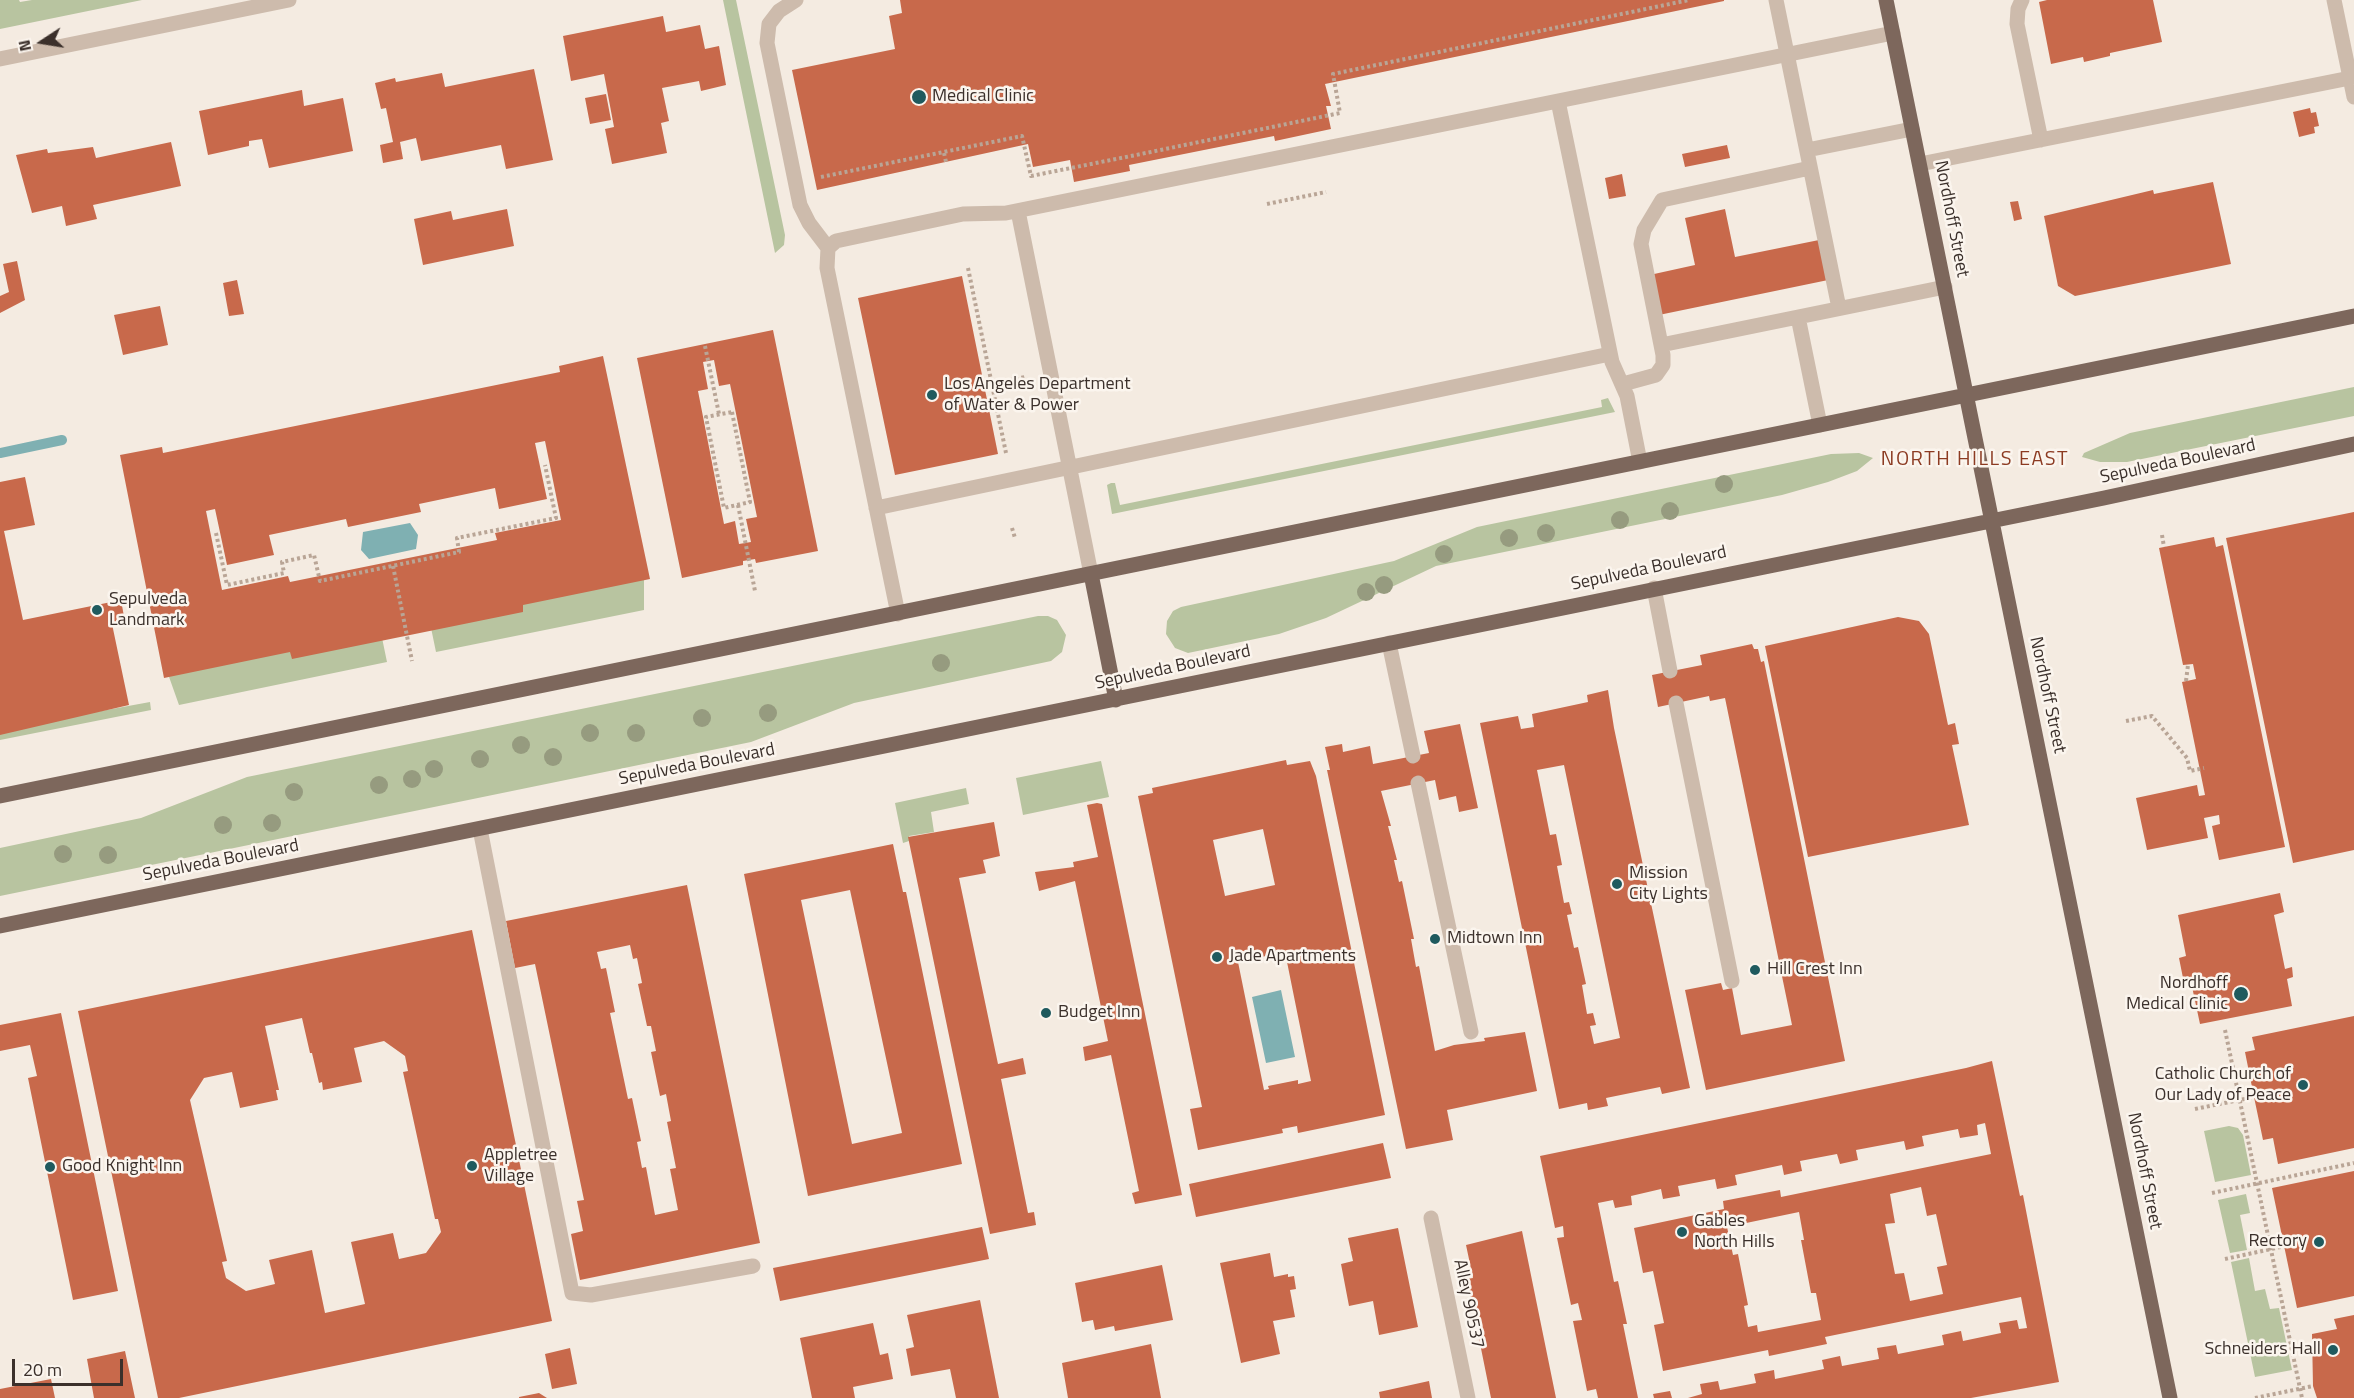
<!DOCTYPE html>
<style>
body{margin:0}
#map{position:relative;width:2354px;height:1398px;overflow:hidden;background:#f4ebe1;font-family:"Titillium Web",sans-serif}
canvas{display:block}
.north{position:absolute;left:12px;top:12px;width:60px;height:60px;-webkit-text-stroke:4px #fbf5ee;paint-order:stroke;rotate:258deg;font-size:16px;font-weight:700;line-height:24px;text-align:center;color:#3b302b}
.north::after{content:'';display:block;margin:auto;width:21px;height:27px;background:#3b302b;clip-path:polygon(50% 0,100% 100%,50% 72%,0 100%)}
.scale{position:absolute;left:12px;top:1359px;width:111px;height:27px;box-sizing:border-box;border:3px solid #3b302b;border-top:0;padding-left:8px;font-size:18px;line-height:21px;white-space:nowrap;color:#3b302b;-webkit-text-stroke:4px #fbf5ee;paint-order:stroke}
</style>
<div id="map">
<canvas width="2354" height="1398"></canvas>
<div class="north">N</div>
<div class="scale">20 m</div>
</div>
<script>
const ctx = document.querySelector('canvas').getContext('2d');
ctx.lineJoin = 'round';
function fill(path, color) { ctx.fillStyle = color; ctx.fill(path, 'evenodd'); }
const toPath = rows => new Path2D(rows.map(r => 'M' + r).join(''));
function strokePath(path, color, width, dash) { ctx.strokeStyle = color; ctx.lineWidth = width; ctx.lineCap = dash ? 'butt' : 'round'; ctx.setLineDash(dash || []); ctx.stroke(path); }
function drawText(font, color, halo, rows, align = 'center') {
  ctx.font = font + ' "Titillium Web",sans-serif'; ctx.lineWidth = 5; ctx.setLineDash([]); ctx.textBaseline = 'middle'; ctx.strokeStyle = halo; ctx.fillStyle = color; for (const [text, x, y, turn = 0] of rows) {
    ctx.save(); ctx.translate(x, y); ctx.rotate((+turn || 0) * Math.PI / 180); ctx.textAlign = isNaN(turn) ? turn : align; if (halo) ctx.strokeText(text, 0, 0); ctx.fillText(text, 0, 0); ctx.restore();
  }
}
fill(toPath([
 [0,0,19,0,20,2,32,0,142,0,0,29],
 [723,0,736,0,785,235,784,245,775,253],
 [2354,387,2354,416,2127,462,2100,462,2082,457,2084,453,2130,433],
 [1608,398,1615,412,1112,514,1107,485,1111,483,1115,483,1120,505,1602,407,1601,400],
 [1859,453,1873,458,1857,471,1828,482,1782,495,1436,566,1326,618,1279,634,1188,653,1175,648,1166,634,1167,621,1173,611,1181,607,1394,561,1477,527,1831,454],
 [644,577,644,610,436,652,430,623],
 [1038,616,1048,616,1057,620,1066,635,1062,652,1051,661,854,703,751,742,0,896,0,848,141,818,247,777],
 [381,633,387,662,179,705,168,674],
 [150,702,151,710,0,740,0,725,90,713],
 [1101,761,1109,797,1023,815,1016,778],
 [966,788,969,804,931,812,934,832,909,836,909,841,903,843,895,803],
 [2229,1126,2238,1128,2243,1135,2251,1175,2215,1182,2204,1131],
 [2246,1194,2250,1213,2240,1215,2247,1250,2230,1253,2218,1200],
 [2249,1258,2255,1291,2265,1289,2270,1309,2279,1308,2292,1370,2255,1377,2231,1262]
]), '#b8c4a0');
fill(toPath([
 [410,523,418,535,416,549,369,559,361,550,363,532],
 [1281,990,1295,1057,1266,1063,1252,997]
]), '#7fb0b2');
strokePath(toPath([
 [0,453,62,440]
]), '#7fb0b2', 10);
fill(toPath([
 [900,0,1724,0,1724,1,1325,84,1331,106,1326,106,1331,129,1275,141,1274,136,1129,165,1130,171,1074,182,1070,160,1033,167,1028,144,817,190,792,70,895,49,889,16,902,13],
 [2047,0,2153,0,2162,42,2110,53,2110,56,2084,62,2083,57,2051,64,2039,2],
 [663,16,666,32,700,25,705,49,719,46,726,85,701,91,699,81,662,88,669,121,661,123,667,153,612,164,605,129,614,127,604,74,571,81,563,36],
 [534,69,553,160,506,169,501,145,421,161,416,138,400,142,403,159,383,163,380,145,393,142,386,108,381,109,375,83,395,78,396,82,442,73,445,87],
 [302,90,304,106,343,98,353,151,269,168,262,139,249,141,249,146,208,155,199,111],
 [606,94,611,120,590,124,585,98],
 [2310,108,2311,113,2316,112,2319,126,2314,127,2315,133,2299,137,2293,112],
 [171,142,181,186,93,205,97,219,66,226,62,206,32,213,16,155,47,149,48,153,93,147,96,158],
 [1727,145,1730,158,1685,167,1682,154],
 [1622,174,1626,196,1609,199,1605,178],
 [2213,182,2231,264,2075,296,2058,286,2044,216,2153,190,2154,194],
 [2018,201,2022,219,2014,221,2010,202],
 [507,209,514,246,423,265,414,219,451,211,453,220],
 [1725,209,1735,257,1824,239,1833,279,1654,316,1645,276,1695,265,1685,218],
 [17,261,25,300,0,313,0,296,9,292,3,264],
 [962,276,998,454,895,475,858,298],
 [237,280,244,314,229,316,223,283],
 [160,306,168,345,123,355,114,315],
 [773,330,818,551,756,563,755,559,743,561,743,565,682,578,637,358],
 [714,360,719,386,730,384,757,517,746,519,751,542,739,544,735,521,724,524,698,391,708,389,703,362],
 [603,356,650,579,523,605,523,612,292,659,290,652,164,678,120,455,162,447,163,453,560,372,559,366],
 [545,441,561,520,495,533,497,540,290,582,288,576,222,590,206,511,215,509,227,565,274,555,269,535,346,519,348,527,421,512,419,504,495,488,499,509,547,499,535,443],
 [25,477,35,525,4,531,23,620,121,600,125,622,112,624,129,705,0,735,0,482],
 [2354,512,2354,850,2293,863,2226,538],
 [2214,537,2216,547,2223,545,2285,847,2219,860,2212,826,2220,824,2219,815,2204,818,2208,838,2147,850,2136,798,2197,785,2199,796,2205,795,2182,682,2196,679,2193,664,2183,665,2159,548],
 [1898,617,1919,621,1929,634,1948,725,1955,723,1959,744,1952,745,1969,825,1808,857,1765,646],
 [1752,644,1754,649,1758,649,1761,662,1764,661,1845,1061,1706,1090,1685,990,1721,983,1723,990,1732,988,1741,1035,1792,1025,1725,698,1710,701,1709,696,1658,707,1652,675,1702,665,1700,655],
 [1608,690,1614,728,1690,1088,1662,1094,1660,1087,1606,1098,1608,1106,1588,1110,1587,1103,1559,1109,1480,723,1518,716,1521,729,1534,727,1532,714,1588,702,1587,695],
 [1564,765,1620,1038,1594,1044,1590,1026,1596,1025,1593,1013,1587,1014,1582,985,1586,984,1578,947,1574,948,1567,915,1572,914,1569,902,1564,903,1557,866,1562,865,1556,834,1550,835,1537,770],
 [1460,724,1478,808,1459,812,1456,796,1439,800,1435,780,1381,791,1391,826,1388,826,1397,860,1394,860,1399,882,1402,881,1414,939,1411,939,1416,967,1419,966,1435,1051,1454,1045,1485,1041,1484,1038,1525,1032,1537,1091,1447,1110,1453,1140,1406,1149,1327,770,1330,770,1325,747,1342,744,1343,752,1370,746,1373,764,1429,753,1424,731],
 [1286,760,1287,765,1310,761,1316,776,1385,1115,1298,1133,1297,1126,1282,1129,1283,1133,1198,1150,1190,1109,1202,1107,1138,796,1153,793,1152,788],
 [1263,829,1275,885,1225,896,1213,840],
 [1285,952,1311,1081,1298,1084,1298,1080,1268,1086,1269,1089,1264,1090,1238,962],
 [1097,803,1102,804,1182,1195,1135,1204,1132,1193,1139,1191,1111,1055,1085,1061,1083,1047,1108,1041,1075,881,1039,891,1035,872,1074,867,1073,862,1098,857,1087,805],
 [994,822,1000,856,983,860,986,873,959,878,998,1064,1023,1058,1026,1074,1001,1079,1028,1213,1034,1212,1036,1225,990,1234,908,837],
 [893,844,903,892,906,892,962,1164,808,1196,744,874],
 [850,890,902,1133,852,1144,801,900],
 [687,885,760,1243,580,1280,571,1234,583,1231,577,1201,584,1200,535,964,515,968,506,921],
 [630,945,633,959,637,958,642,983,638,984,647,1026,651,1026,656,1051,651,1052,660,1096,666,1094,671,1121,667,1122,676,1168,670,1169,678,1210,655,1215,646,1167,642,1168,637,1142,641,1141,632,1098,628,1099,610,1013,615,1012,606,968,601,969,597,952],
 [2280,893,2284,912,2274,915,2285,969,2292,967,2293,977,2287,979,2292,1006,2200,1024,2191,982,2184,983,2179,958,2186,956,2178,915],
 [472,930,552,1321,179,1398,158,1398,78,1011],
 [302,1018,310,1053,312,1053,319,1083,322,1082,323,1090,362,1082,354,1048,384,1041,405,1056,408,1071,403,1072,435,1219,438,1219,441,1232,426,1253,399,1259,393,1233,351,1242,365,1304,325,1313,312,1250,269,1260,275,1284,246,1291,226,1278,222,1262,227,1261,190,1100,204,1078,232,1072,240,1108,278,1100,276,1090,279,1090,265,1026],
 [61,1013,118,1291,73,1300,28,1078,37,1076,30,1045,0,1051,0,1025],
 [2354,1016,2354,1148,2278,1164,2273,1138,2263,1140,2254,1097,2245,1052,2255,1050,2252,1037],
 [1992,1061,2020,1196,2023,1195,2059,1382,1971,1398,1688,1398,1702,1394,1700,1384,1718,1381,1720,1390,1756,1383,1754,1374,1774,1370,1775,1379,1824,1369,1822,1360,1840,1356,1842,1366,1879,1359,1877,1348,1896,1345,1898,1354,1944,1345,1942,1335,1961,1331,1963,1341,2001,1333,1999,1323,2017,1320,2019,1329,2027,1328,2021,1297,1825,1337,1827,1344,1769,1356,1768,1350,1663,1371,1654,1325,1664,1323,1653,1271,1643,1273,1634,1228,1724,1209,1723,1201,1780,1190,1781,1197,1991,1154,1985,1123,1977,1125,1978,1135,1960,1138,1958,1129,1922,1136,1924,1146,1906,1150,1904,1141,1856,1150,1858,1160,1840,1164,1837,1154,1800,1161,1802,1171,1784,1175,1782,1165,1735,1175,1737,1185,1717,1189,1715,1179,1678,1186,1680,1196,1663,1199,1661,1189,1631,1196,1632,1205,1615,1208,1613,1200,1598,1203,1614,1282,1618,1281,1627,1324,1623,1324,1638,1398,1598,1398,1596,1389,1587,1391,1573,1321,1582,1320,1578,1303,1571,1305,1557,1238,1564,1237,1563,1226,1555,1228,1540,1156,1966,1068],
 [1921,1187,1927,1216,1936,1214,1947,1265,1937,1267,1943,1294,1910,1301,1904,1273,1895,1274,1885,1224,1895,1223,1890,1194],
 [1799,1212,1804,1240,1801,1240,1811,1293,1816,1293,1821,1320,1758,1332,1757,1325,1748,1327,1744,1306,1748,1305,1738,1254,1733,1255,1727,1227],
 [1383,1143,1391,1178,1196,1217,1189,1184],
 [2354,1171,2354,1296,2297,1308,2272,1188],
 [982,1227,989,1259,780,1301,773,1268],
 [1398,1228,1418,1327,1379,1335,1373,1301,1349,1306,1341,1264,1353,1261,1348,1238],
 [1522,1231,1556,1398,1491,1398,1467,1279,1473,1278,1466,1245],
 [1270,1253,1274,1277,1288,1274,1288,1277,1294,1276,1296,1289,1290,1290,1295,1317,1273,1321,1280,1354,1241,1363,1220,1263],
 [1162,1265,1173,1320,1115,1331,1114,1326,1095,1330,1093,1320,1082,1322,1075,1283],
 [980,1300,999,1398,956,1398,950,1369,911,1376,906,1349,914,1347,907,1315],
 [2354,1315,2354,1398,2317,1398,2313,1386,2312,1334,2337,1329,2334,1319],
 [873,1323,880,1355,888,1353,893,1379,853,1387,855,1398,812,1398,800,1338],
 [1151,1344,1161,1398,1068,1398,1062,1363],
 [570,1348,577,1384,552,1389,545,1354],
 [125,1351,135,1398,94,1398,87,1359],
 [51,1379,55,1398,0,1398,0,1389],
 [1429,1381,1432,1398,1380,1398,1379,1392],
 [1670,1391,1672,1398,1654,1398,1653,1394],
 [539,1393,547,1398,519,1398,519,1397]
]), '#c8694b');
strokePath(toPath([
 [944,153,946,162],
 [821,177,1022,136,1031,176,1141,154,1340,113,1333,74,1689,0],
 [1267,204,1326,192],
 [968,268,1006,453],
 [705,346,719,414],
 [992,384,1025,377],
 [732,412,750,502,724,508,706,417,732,412],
 [738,505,755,591],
 [1012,528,1015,538],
 [216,533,227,585,284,573,282,562,314,555,320,581,459,552,457,538,556,518,545,465],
 [2162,535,2164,547],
 [393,566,412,661],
 [2186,681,2188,665],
 [2126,721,2152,716,2187,758,2190,771,2204,768],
 [2225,1030,2302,1398],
 [2195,1109,2254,1097],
 [2212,1193,2354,1163],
 [2225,1259,2290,1245],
 [2255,1398,2313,1386]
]), '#b9a596', 4, [3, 3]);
strokePath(toPath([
 [796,0,779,11,769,24,767,43,800,205,809,223,828,248],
 [1776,0,1839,308],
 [2022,0,2018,9,2017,24,2041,140],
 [2334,0,2354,97],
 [1558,101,1612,362,1627,396,1640,462],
 [1807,150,1912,129],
 [1920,164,2350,78],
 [1018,211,1091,574],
 [1798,317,1820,425],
 [1661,345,1945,287],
 [1623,384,1656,375,1663,365,1663,355,1641,244,1644,230,1662,200,1810,168],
 [876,508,1610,354],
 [1654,588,1670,671],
 [898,614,827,268,828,248,836,241,963,214,1006,213,1893,33],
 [1389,643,1413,756],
 [1676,703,1732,981],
 [1418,783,1471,1032],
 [480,829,572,1293,591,1295,753,1266],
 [1431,1218,1468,1398]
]), '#cdbbac', 15);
strokePath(toPath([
 [0,59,289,0]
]), '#cdbbac', 15);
strokePath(toPath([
 [1886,0,2170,1398],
 [1091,574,1116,700],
 [0,796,2354,316],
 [0,926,2104,498,2354,444]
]), '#7d675c', 15);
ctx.fillStyle = '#969b7f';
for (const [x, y] of [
 [1724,484],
 [1670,511],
 [1620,520],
 [1546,533],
 [1509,538],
 [1444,554],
 [1384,585],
 [1366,592],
 [941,663],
 [768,713],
 [702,718],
 [590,733],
 [636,733],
 [521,745],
 [553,757],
 [480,759],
 [434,769],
 [412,779],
 [379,785],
 [294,792],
 [272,823],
 [223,825],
 [63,854],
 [108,855]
]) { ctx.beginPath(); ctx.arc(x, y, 9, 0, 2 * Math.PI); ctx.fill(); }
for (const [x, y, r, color] of [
 [919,97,8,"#1f5a5e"],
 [932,395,6,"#1f5a5e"],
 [97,610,6,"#1f5a5e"],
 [1617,884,6,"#1f5a5e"],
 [1435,939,6,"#1f5a5e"],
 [1217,957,6,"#1f5a5e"],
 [1755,970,6,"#1f5a5e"],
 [2241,994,8,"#1f5a5e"],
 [1046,1013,6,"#1f5a5e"],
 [2303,1085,6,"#1f5a5e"],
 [472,1166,6,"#1f5a5e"],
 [50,1167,6,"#1f5a5e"],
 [1682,1232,6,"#1f5a5e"],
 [2319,1242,6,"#1f5a5e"],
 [2333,1350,6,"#1f5a5e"]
]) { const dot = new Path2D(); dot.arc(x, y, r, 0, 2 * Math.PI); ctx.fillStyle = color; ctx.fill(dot); strokePath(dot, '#fbf5ee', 2); }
drawText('18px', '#3b302b', '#fbf5ee', [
 ["Medical Clinic",932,97],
 ["Los Angeles Department",944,385],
 ["of Water & Power",944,406],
 ["Sepulveda",109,600],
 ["Landmark",109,621],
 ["Mission",1629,874],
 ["City Lights",1629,895],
 ["Midtown Inn",1447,939],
 ["Jade Apartments",1229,957],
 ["Hill Crest Inn",1767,970],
 ["Nordhoff",2228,984,"right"],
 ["Medical Clinic",2228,1005,"right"],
 ["Budget Inn",1058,1013],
 ["Catholic Church of",2291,1075,"right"],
 ["Our Lady of Peace",2291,1096,"right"],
 ["Appletree",484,1156],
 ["Village",484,1177],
 ["Good Knight Inn",62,1167],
 ["Gables",1694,1222],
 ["North Hills",1694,1243],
 ["Rectory",2307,1242,"right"],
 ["Schneiders Hall",2321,1350,"right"]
], 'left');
drawText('18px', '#3b302b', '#fbf5ee', [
 ["Nordhoff Street",1951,219,79],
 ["Sepulveda Boulevard",2178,462,-12],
 ["Sepulveda Boulevard",1649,569,-12],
 ["Sepulveda Boulevard",1173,668,-12],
 ["Nordhoff Street",2047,695,78],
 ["Sepulveda Boulevard",697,765,-11],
 ["Sepulveda Boulevard",221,861,-11],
 ["Nordhoff Street",2144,1171,79],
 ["Alley 90537",1468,1304,78]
]);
ctx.letterSpacing = '1.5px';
drawText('20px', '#8c3b22', '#fbf5ee', [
 ["NORTH HILLS EAST",1975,460]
]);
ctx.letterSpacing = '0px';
</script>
